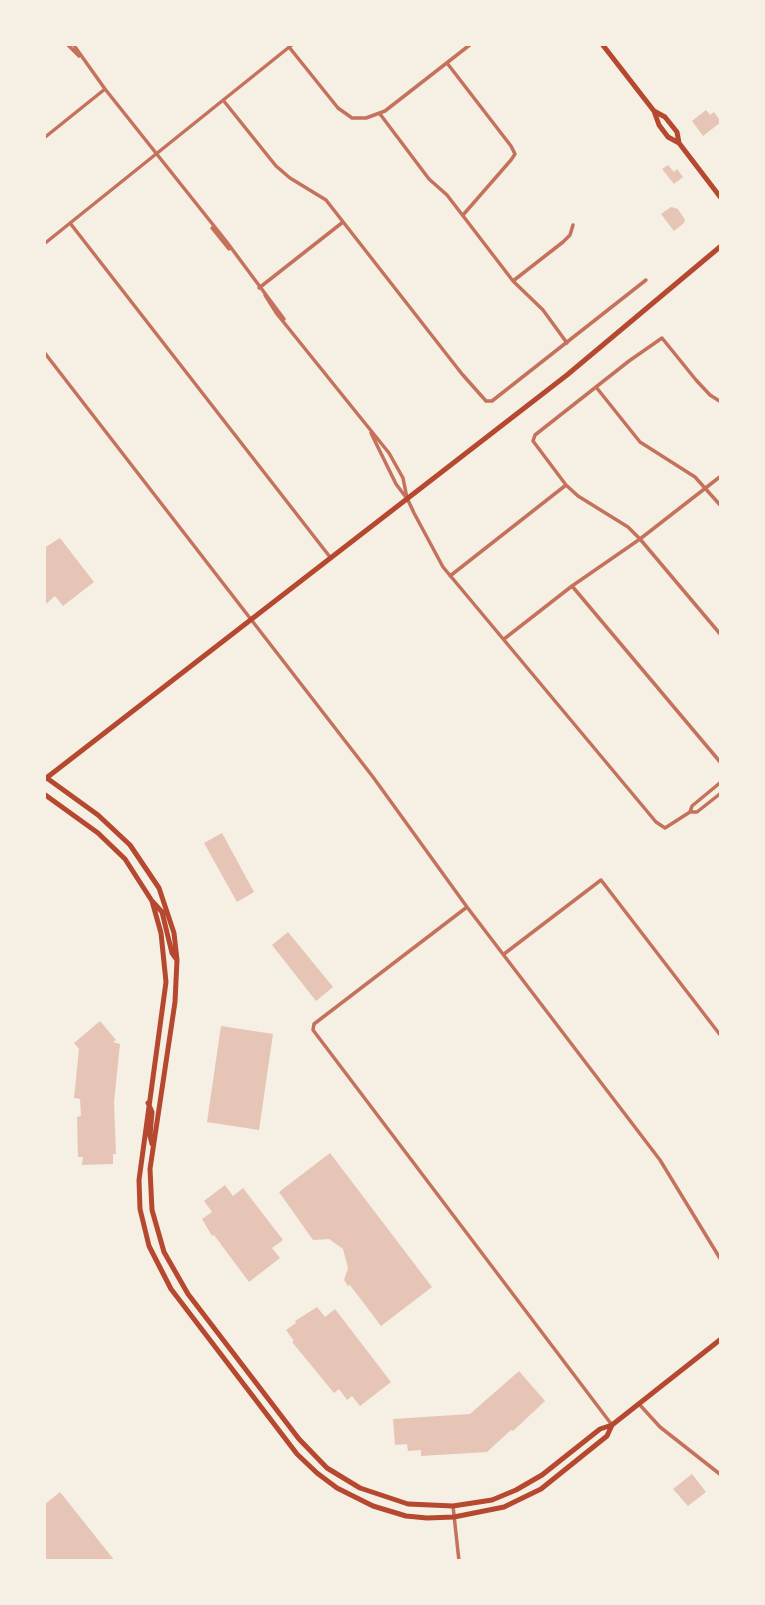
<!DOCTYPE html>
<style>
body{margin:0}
#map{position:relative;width:765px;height:1605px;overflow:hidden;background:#f6efe4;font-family:Karla,sans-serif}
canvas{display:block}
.frame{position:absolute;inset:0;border:46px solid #f6efe4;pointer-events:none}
</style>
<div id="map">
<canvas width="765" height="1605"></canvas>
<div class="frame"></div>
</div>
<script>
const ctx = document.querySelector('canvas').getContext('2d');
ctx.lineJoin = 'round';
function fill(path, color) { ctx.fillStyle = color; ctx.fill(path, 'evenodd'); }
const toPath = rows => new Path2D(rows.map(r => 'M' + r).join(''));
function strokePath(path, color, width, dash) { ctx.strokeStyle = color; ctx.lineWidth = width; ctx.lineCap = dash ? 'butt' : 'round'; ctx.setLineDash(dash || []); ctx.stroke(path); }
fill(toPath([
 [706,110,710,115,714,112,721,122,703,136,692,121],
 [668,165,674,172,677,169,683,177,674,184,662,169],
 [671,207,678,209,685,220,684,223,674,231,661,214],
 [60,538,94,582,63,606,55,596,46,604,44,602,44,548],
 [222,833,254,892,237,902,204,843],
 [288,932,333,987,316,1001,272,945],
 [100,1021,116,1040,113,1042,120,1044,114,1102,116,1154,113,1154,113,1164,82,1165,83,1157,78,1157,77,1117,81,1116,80,1099,74,1098,79,1049,74,1043],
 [221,1026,273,1034,259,1130,207,1122],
 [330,1153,432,1287,381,1326,350,1285,348,1286,344,1280,348,1268,343,1249,329,1239,313,1240,279,1192],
 [225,1185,233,1196,243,1188,283,1240,272,1248,280,1258,249,1282,214,1235,212,1236,202,1219,212,1212,204,1201],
 [317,1307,325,1317,335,1309,391,1382,360,1406,352,1396,347,1400,339,1389,334,1393,292,1342,294,1341,286,1330,296,1323,295,1321],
 [519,1371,545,1401,513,1431,511,1430,487,1452,421,1456,421,1450,408,1451,407,1444,395,1445,393,1419,470,1414],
 [692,1474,706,1492,688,1506,673,1489],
 [60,1492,115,1561,45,1561,44,1559,44,1505]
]), '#e6c5b7');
strokePath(toPath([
 [67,44,79,56],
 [73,44,105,89,226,241,284,319],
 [289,47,338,108,352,118,366,118,385,111,471,44],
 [447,63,511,146,515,154,511,160,463,215],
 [223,100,276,166,290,178,326,200,462,374,486,401,492,401,646,280],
 [380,114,429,179,447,195,513,281,543,310,567,343],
 [44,138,105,89],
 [70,223,330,557],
 [212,228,229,249],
 [44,244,293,44],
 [513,281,563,242,570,235,573,225],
 [259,288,343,222],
 [265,295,277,314,389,453,403,478,407,498,414,513,443,567,656,822,665,828,690,812,697,812,721,793],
 [44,352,373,777,467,907,660,1160,721,1260],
 [596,387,640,442,695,477,721,506],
 [721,402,710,395,696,380,662,338,629,361,535,435,533,441,566,485,578,496,628,527,640,539,721,635],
 [371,433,396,484,405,496],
 [450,576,566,485],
 [572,586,721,763],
 [504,639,572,586,640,539,721,476],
 [690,812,692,806,721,782],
 [467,907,314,1024,313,1030,612,1425],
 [504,954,601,880,721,1036],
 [639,1404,660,1427,721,1475],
 [453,1506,459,1561]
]), '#c5725c', 3.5);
strokePath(toPath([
 [44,776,98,815,130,845,159,888,174,933,177,960,175,1002,150,1169,152,1210,164,1252,188,1294,299,1439,327,1468,360,1488,408,1504,453,1506,492,1500,516,1490,542,1475,600,1429,612,1425,721,1339],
 [45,779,567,375,721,246],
 [44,794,98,833,125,859,152,901,161,933,166,982,139,1180,140,1209,149,1246,171,1289,297,1454,317,1473,337,1488,373,1506,406,1516,427,1518,454,1517,504,1507,541,1489,607,1436,612,1425],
 [152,901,162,912,172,953,177,960],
 [148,1103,152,1112,150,1136,152,1144]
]), '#b5482f', 5);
strokePath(toPath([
 [602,44,654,111,659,125,668,137,679,143,721,198],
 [654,111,665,117,677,132,679,143]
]), '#b5482f', 5);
</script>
